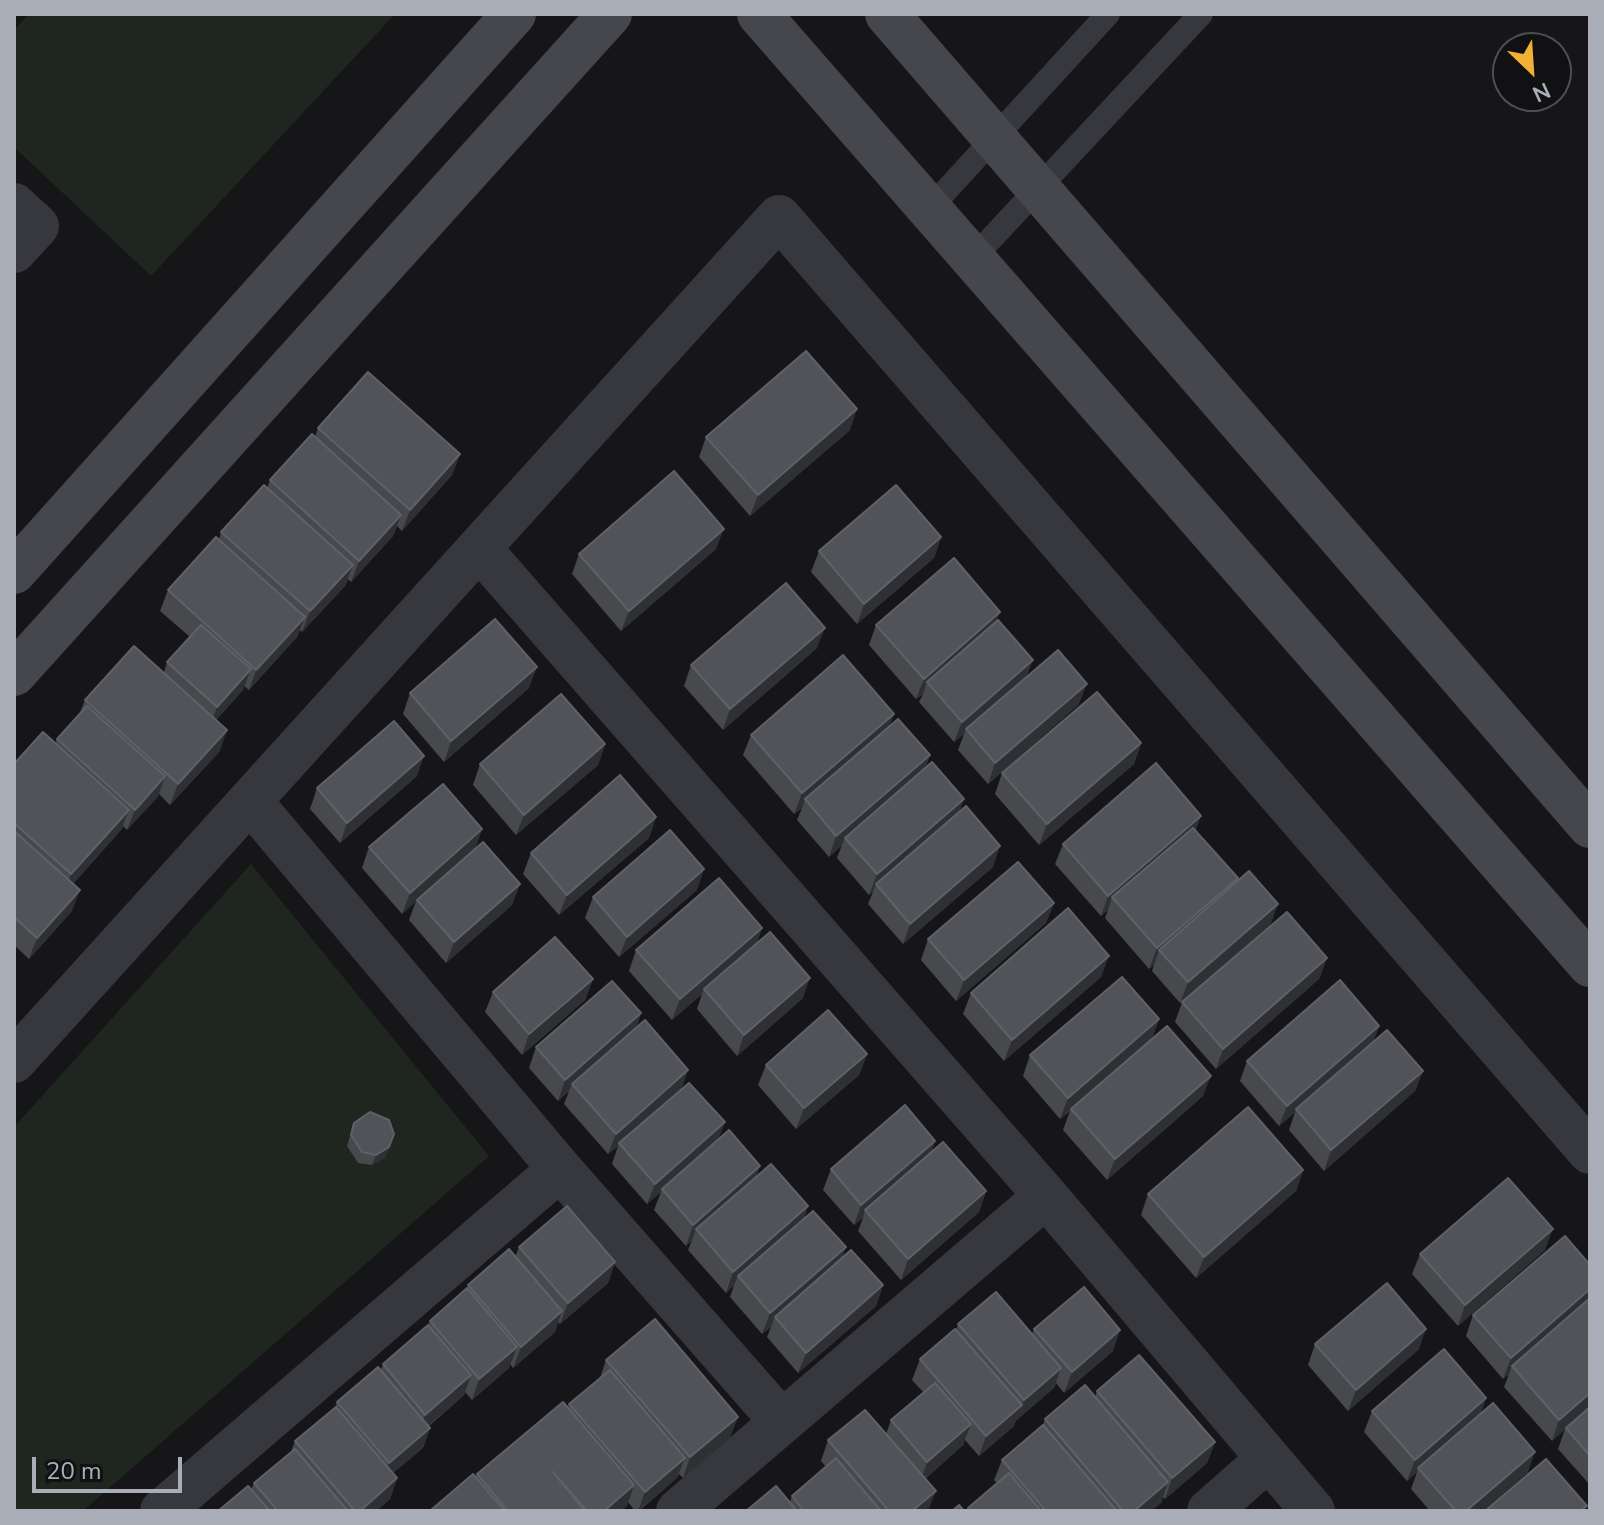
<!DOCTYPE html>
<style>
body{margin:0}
#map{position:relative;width:1604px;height:1525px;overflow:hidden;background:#161618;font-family:"Nunito Sans",sans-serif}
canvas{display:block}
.frame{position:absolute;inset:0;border:16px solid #a8adb8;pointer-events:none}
.north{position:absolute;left:1492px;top:32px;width:80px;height:80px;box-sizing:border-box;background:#111113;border:2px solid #4d4f55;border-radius:50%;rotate:155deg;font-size:22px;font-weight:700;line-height:32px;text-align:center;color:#a8adb8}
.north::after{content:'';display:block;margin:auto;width:28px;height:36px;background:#f2b134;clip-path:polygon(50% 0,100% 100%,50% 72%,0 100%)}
.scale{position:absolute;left:32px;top:1457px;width:150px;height:36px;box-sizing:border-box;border:4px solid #a8adb8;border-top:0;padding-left:10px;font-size:24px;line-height:28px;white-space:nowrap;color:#a8adb8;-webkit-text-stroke:6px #111113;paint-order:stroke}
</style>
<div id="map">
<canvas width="1604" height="1525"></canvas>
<div class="frame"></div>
<div class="north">N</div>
<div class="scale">20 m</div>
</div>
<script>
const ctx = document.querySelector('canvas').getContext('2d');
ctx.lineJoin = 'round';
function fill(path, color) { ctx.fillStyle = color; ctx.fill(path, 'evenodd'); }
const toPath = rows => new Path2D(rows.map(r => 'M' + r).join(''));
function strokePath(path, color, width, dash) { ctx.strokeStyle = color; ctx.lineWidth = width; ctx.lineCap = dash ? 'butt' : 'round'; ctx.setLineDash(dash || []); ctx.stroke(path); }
fill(toPath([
 [29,14,395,14,151,276,14,147,14,30],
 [251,864,489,1156,83,1511,14,1511,14,1127]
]), '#1e261f');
strokePath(toPath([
 [930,208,1108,14],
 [973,258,1201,14]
]), '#37383d', 24);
strokePath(toPath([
 [14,205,37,226,14,251],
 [479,548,1046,1196,1313,1511],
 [250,801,560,1169,782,1422],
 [14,1061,779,217,1590,1152],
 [162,1511,560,1169],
 [678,1511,1046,1196],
 [1209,1511,1268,1459]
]), '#37383d', 44);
strokePath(toPath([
 [759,14,1590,965],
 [887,14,1590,826],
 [14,572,514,14],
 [14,674,610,14]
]), '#45474d', 44);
fill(toPath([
 [318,428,460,454,452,475,402,531,397,526,393,536,351,582,348,579,345,586,302,632,300,630,297,637,249,690,244,686,243,690,216,720,220,751,170,805,159,794,127,830,123,826,121,830,73,884,72,911,29,959,14,945,14,764,55,744,57,739,79,715,85,700,164,672,167,662,190,637,160,611,168,590,219,539,221,532,267,488,270,480,315,437],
 [850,430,750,516,699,457,706,437],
 [941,537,934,558,857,624,811,572,819,551],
 [716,549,621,631,572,574,579,554],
 [996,622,1027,677,1079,704,988,784,958,750,964,734,954,742,919,702,923,694,916,699,869,645,876,625],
 [817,648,723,730,684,686,691,665],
 [529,688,444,762,403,714,410,693],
 [889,727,930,755,925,768,964,799,959,812,993,867,903,944,868,904,873,892,869,895,837,858,842,845,829,857,797,820,802,808,794,814,743,755,751,735],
 [1141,743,1134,764,1039,845,995,794,1002,773],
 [605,744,598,765,516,835,473,785,480,764],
 [417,776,340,843,310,809,317,788],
 [656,817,649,838,559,915,523,874,531,853],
 [482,829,475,849,520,884,512,905,446,963,409,920,416,901,402,914,362,868,369,847],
 [1196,830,1236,883,1271,924,1180,1003,1152,971,1154,965,1149,969,1105,918,1108,910,1101,916,1055,864,1063,844],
 [697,890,619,957,585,918,593,897],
 [1054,903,1046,923,956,1001,921,960,928,939],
 [762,928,757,943,803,998,737,1056,697,1009,702,994,672,1020,629,971,636,950],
 [1327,958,1319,979,1216,1069,1175,1022,1182,1002],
 [1101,977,1004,1061,963,1014,971,993],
 [593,979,585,1000,522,1055,485,1012,493,992],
 [641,1013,636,1028,718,1140,756,1177,808,1206,804,1219,843,1257,883,1285,876,1306,798,1373,767,1337,771,1327,762,1334,730,1297,734,1285,726,1293,688,1250,692,1240,686,1246,654,1210,661,1192,647,1204,612,1164,618,1146,608,1154,564,1104,569,1091,558,1101,529,1068,536,1047],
 [1159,1019,1152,1038,1203,1096,1107,1180,1063,1130,1070,1111,1060,1119,1023,1076,1030,1055],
 [1379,1026,1373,1042,1423,1071,1415,1091,1324,1171,1289,1130,1295,1112,1279,1126,1240,1081,1247,1061],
 [867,1054,859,1075,796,1129,758,1085,766,1065],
 [354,1123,394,1134,385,1158,372,1165,358,1163,347,1146],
 [935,1141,931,1153,986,1191,979,1212,901,1280,858,1231,863,1218,854,1225,823,1190,831,1169],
 [1303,1170,1296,1191,1196,1278,1141,1215,1148,1194],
 [519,1247,615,1262,608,1283,560,1324,558,1322,555,1332,513,1368,510,1364,509,1368,472,1400,465,1392,464,1395,429,1426,430,1428,423,1448,393,1473,397,1478,390,1499,376,1511,218,1511,251,1490,254,1483,291,1452,295,1441,335,1407,337,1402,381,1370,383,1364,428,1325,430,1321,467,1289,468,1285,515,1257],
 [1545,1250,1458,1326,1412,1274,1420,1254],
 [1590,1265,1590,1485,1558,1449,1565,1429,1552,1441,1504,1387,1509,1374,1503,1379,1466,1336,1473,1315],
 [958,1324,1032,1334,1034,1329,1113,1351,1064,1393,1056,1383,1054,1388,1016,1420,1014,1426,979,1456,965,1440,963,1445,925,1479,928,1511,746,1511,790,1502,792,1496,826,1467,821,1461,828,1440,886,1434,891,1420,923,1392,912,1380,920,1359,956,1330],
 [1315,1344,1419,1349,1348,1411,1308,1365],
 [606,1360,738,1417,730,1437,683,1478,679,1474,677,1478,639,1511,635,1511,628,1502,627,1506,621,1511,430,1511,476,1477,477,1474,568,1408,569,1404,600,1378],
 [1097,1391,1215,1442,1207,1463,1165,1499,1163,1497,1161,1503,1151,1511,967,1511,968,1508,997,1483,994,1480,1002,1460,1043,1425,1045,1419,1095,1397],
 [1486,1398,1480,1414,1528,1472,1483,1511,1430,1511,1411,1489,1417,1472,1407,1481,1364,1432,1372,1411]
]), '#47494d');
fill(toPath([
 [857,409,850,430,750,516,758,495],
 [460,454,452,475,402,531,410,510],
 [401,515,393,536,351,582,359,561],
 [724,529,716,549,621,631,629,611],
 [941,537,934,558,857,624,864,604],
 [353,565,345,586,302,632,310,611],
 [1000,612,992,633,927,682,923,694,916,699,924,679],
 [305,617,297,637,249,690,256,670],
 [825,628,817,648,723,730,730,709],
 [1033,660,1025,681,966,729,964,734,954,742,962,722],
 [537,667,529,688,444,762,451,741],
 [251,669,243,690,209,728,217,707],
 [1087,684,1079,704,988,784,995,763],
 [894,714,887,734,805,799,802,808,794,814,802,793],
 [227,730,220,751,170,805,178,784],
 [1141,743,1134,764,1039,845,1047,824],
 [605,744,598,765,516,835,524,815],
 [930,755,923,775,845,838,842,845,829,857,836,836],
 [424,756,417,776,340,843,347,823],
 [165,776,158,797,127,830,135,810],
 [964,799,956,819,876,884,873,892,869,895,877,874],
 [129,810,121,830,63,895,71,874],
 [1201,816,1194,836,1112,897,1108,910,1101,916,1108,896],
 [656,817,649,838,559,915,567,895],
 [482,829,475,850,402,914,410,893],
 [1000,846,993,867,903,944,910,924],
 [704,869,697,890,619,957,627,937],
 [1238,878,1230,899,1159,950,1154,965,1149,969,1157,948],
 [520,884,512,905,446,963,454,942],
 [80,890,72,911,29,959,37,938],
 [1054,903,1046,923,956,1001,964,980],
 [1278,904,1271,924,1180,1003,1188,982],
 [762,928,755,948,704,989,702,994,672,1020,680,999],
 [1109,956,1101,977,1004,1061,1012,1040],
 [1327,958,1319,979,1216,1069,1223,1049],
 [810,978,803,998,737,1056,744,1035],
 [593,979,585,1000,522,1055,529,1034],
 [641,1013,634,1034,572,1084,569,1091,558,1101,565,1080],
 [1159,1019,1151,1040,1060,1119,1068,1098],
 [1379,1026,1372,1046,1296,1109,1295,1112,1279,1126,1287,1106],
 [867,1054,859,1075,796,1129,804,1108],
 [688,1070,681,1091,619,1143,618,1146,608,1154,616,1134],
 [1423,1071,1415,1091,1324,1171,1331,1150],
 [1211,1076,1203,1096,1107,1180,1115,1159],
 [725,1122,717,1143,662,1189,661,1192,647,1204,655,1184],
 [935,1141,928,1161,865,1210,863,1218,854,1225,861,1205],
 [389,1147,385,1158,372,1165,376,1155],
 [760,1166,753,1187,696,1229,692,1240,686,1246,693,1225],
 [1303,1170,1296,1191,1196,1278,1204,1257],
 [986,1191,979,1212,901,1280,908,1259],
 [808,1206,801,1227,738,1276,734,1285,726,1293,733,1272],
 [1553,1229,1545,1250,1458,1326,1465,1305],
 [846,1247,839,1268,775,1317,771,1327,762,1334,770,1313],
 [615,1262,608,1283,560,1324,568,1303],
 [883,1285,876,1306,798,1373,806,1353],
 [1590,1289,1590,1304,1512,1366,1509,1374,1503,1379,1511,1358],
 [562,1311,555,1332,513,1368,521,1347],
 [1426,1329,1419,1349,1348,1411,1356,1390],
 [1120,1330,1113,1351,1064,1393,1072,1372],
 [517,1347,509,1368,472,1400,479,1379],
 [1061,1368,1054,1388,1016,1421,1024,1400],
 [471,1375,464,1395,417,1435,425,1415],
 [1590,1393,1590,1408,1552,1441,1559,1420],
 [1486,1398,1479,1419,1418,1468,1417,1472,1407,1481,1415,1460],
 [1022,1405,1014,1426,979,1456,986,1436],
 [738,1417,730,1437,683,1478,690,1457],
 [971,1424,963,1445,920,1483,927,1462],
 [430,1428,423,1448,381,1483,389,1463],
 [1215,1442,1207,1463,1165,1499,1172,1478],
 [1535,1452,1528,1472,1483,1511,1466,1511],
 [685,1458,677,1478,638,1511,645,1492],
 [397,1478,390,1499,376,1511,360,1511],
 [1168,1482,1161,1503,1151,1511,1134,1511],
 [634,1485,627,1506,621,1511,604,1511],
 [936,1491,928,1511,912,1511]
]), '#2f3033');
const building = toPath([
 [806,351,857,409,758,495,706,437,806,351],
 [368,372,460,454,410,510,318,428,368,372],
 [312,434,401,515,359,561,270,480,312,434],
 [674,471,724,529,629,611,579,554,674,471],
 [264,485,353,565,310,611,221,532,264,485],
 [896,485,941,537,864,604,819,551,896,485],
 [216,537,305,617,256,670,168,590,216,537],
 [954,558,1000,612,924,679,876,625,954,558],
 [786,583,825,628,730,709,691,665,786,583],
 [495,619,537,667,451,741,410,693,495,619],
 [998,620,1033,660,962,722,927,682,998,620],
 [201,625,251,669,217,707,167,662,201,625],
 [134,646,227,730,178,784,85,700,134,646],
 [1058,650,1087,684,995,763,966,729,1058,650],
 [843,655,894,714,802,793,751,735,843,655],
 [1097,692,1141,743,1047,824,1002,773,1097,692],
 [561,694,605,744,524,815,480,764,561,694],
 [87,706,165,776,135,810,57,739,87,706],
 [898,719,930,755,836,836,805,799,898,719],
 [394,721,424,756,347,823,317,788,394,721],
 [43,732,129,810,71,874,14,823,14,764,43,732],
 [932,762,964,799,877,874,845,838,932,762],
 [1156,763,1201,816,1108,896,1063,844,1156,763],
 [620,775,656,817,567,895,531,853,620,775],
 [443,784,482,829,410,893,369,847,443,784],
 [966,806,1000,846,910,924,876,884,966,806],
 [1193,828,1238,878,1157,948,1112,897,1193,828],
 [670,830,704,869,627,937,593,897,670,830],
 [14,831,80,890,37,938,14,917,14,831],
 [483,842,520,884,454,942,417,900,483,842],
 [1018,862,1054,903,964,980,928,939,1018,862],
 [1249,871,1278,904,1188,982,1159,950,1249,871],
 [719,878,762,928,680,999,636,950,719,878],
 [1068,908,1109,956,1012,1040,971,993,1068,908],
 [1287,912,1327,958,1223,1049,1182,1002,1287,912],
 [770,932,810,978,744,1035,704,989,770,932],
 [555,937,593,979,529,1034,493,992,555,937],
 [1122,977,1159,1019,1068,1098,1030,1055,1122,977],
 [1340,980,1379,1026,1287,1106,1247,1061,1340,980],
 [612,981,641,1013,565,1080,536,1047,612,981],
 [828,1010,867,1054,804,1108,766,1065,828,1010],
 [645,1020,688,1070,616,1134,572,1084,645,1020],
 [1167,1026,1211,1076,1115,1159,1071,1109,1167,1026],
 [1387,1030,1423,1071,1331,1150,1296,1109,1387,1030],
 [689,1083,725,1122,655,1184,619,1143,689,1083],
 [905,1105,935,1141,861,1205,831,1169,905,1105],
 [1248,1107,1303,1170,1204,1257,1148,1194,1248,1107],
 [370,1112,389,1120,394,1134,389,1147,376,1155,362,1152,351,1135,354,1123,370,1112],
 [729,1130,760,1166,693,1225,662,1189,729,1130],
 [943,1142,986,1191,908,1259,865,1210,943,1142],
 [771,1164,808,1206,733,1272,696,1229,771,1164],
 [1508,1178,1553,1229,1465,1305,1420,1254,1508,1178],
 [567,1206,615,1262,568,1303,519,1247,567,1206],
 [813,1211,846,1247,770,1313,738,1276,813,1211],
 [1565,1236,1590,1265,1590,1289,1511,1358,1473,1315,1565,1236],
 [509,1249,562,1311,521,1347,468,1285,509,1249],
 [851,1250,883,1285,806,1353,775,1317,851,1250],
 [1387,1283,1426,1329,1356,1390,1315,1344,1387,1283],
 [1084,1287,1120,1330,1072,1372,1034,1329,1084,1287],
 [467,1288,517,1347,479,1379,430,1321,467,1288],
 [996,1292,1061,1368,1024,1400,958,1324,996,1292],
 [1590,1298,1590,1393,1559,1420,1512,1366,1590,1298],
 [655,1319,738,1417,690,1457,606,1360,655,1319],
 [428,1325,471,1375,425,1415,383,1364,428,1325],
 [955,1329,1022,1405,986,1436,920,1359,955,1329],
 [1444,1349,1486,1398,1415,1460,1372,1411,1444,1349],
 [1139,1355,1215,1442,1172,1478,1097,1391,1139,1355],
 [378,1367,430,1428,389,1463,337,1402,378,1367],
 [610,1370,685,1458,645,1492,569,1404,610,1370],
 [935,1383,971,1424,927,1462,891,1420,935,1383],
 [1085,1385,1168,1482,1134,1511,1123,1511,1045,1419,1085,1385],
 [563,1402,634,1485,604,1511,587,1511,553,1472,585,1511,508,1511,477,1474,563,1402],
 [1493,1403,1535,1452,1466,1511,1456,1511,1418,1468,1493,1403],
 [336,1407,397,1478,360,1511,355,1511,295,1441,336,1407],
 [1590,1407,1590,1456,1566,1428,1590,1407],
 [865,1410,936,1491,912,1511,889,1511,828,1440,865,1410],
 [1043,1425,1117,1511,1046,1511,1002,1460,1043,1425],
 [295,1449,348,1511,278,1511,254,1483,295,1449],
 [836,1458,881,1511,804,1511,792,1496,836,1458],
 [1546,1459,1587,1506,1580,1511,1485,1511,1546,1459],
 [1009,1473,1041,1511,970,1511,968,1508,1009,1473],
 [473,1474,505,1511,431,1511,431,1510,473,1474],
 [248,1486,270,1511,218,1511,248,1486],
 [776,1486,797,1511,746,1511,776,1486],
 [959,1505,964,1511,952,1511,959,1505]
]);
fill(building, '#525359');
strokePath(building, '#5f6168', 2);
</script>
